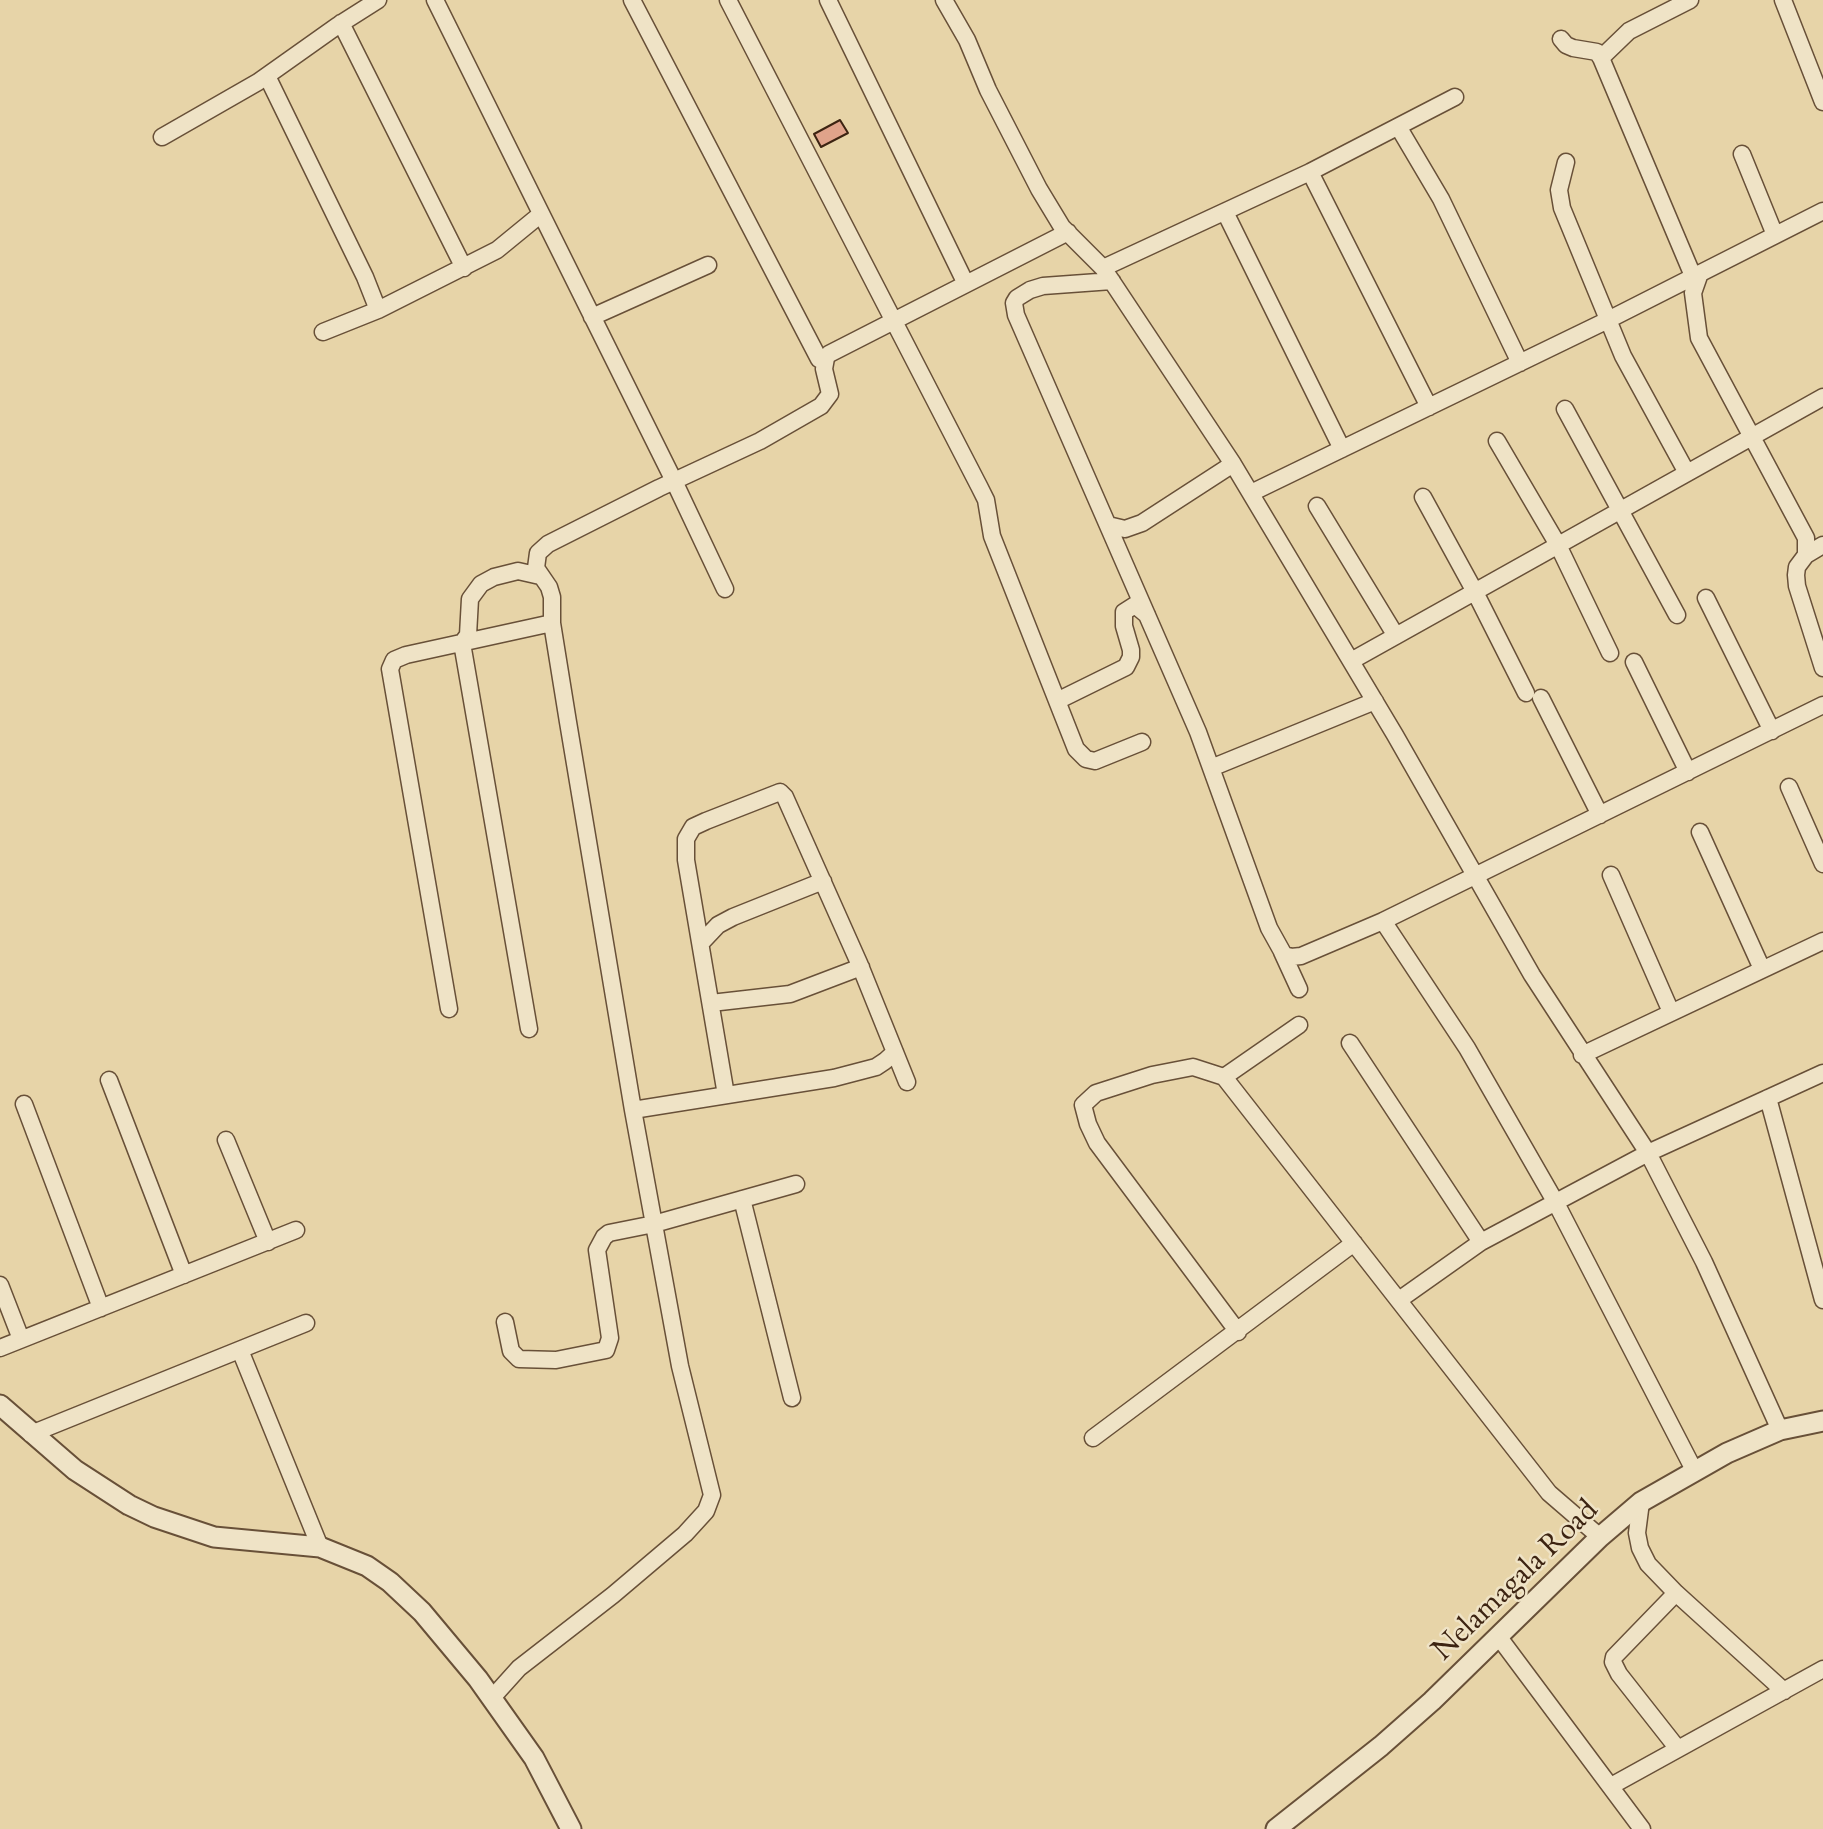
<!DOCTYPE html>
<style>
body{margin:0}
canvas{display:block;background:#e7d4a8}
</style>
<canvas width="1823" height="1829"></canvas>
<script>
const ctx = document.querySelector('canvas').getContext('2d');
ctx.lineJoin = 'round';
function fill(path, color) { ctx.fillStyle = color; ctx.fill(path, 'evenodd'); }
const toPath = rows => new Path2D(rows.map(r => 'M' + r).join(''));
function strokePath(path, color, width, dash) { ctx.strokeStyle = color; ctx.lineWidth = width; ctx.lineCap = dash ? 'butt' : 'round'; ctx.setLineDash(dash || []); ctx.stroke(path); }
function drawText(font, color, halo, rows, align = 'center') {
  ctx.font = font + ' "EB Garamond",serif'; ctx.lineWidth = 5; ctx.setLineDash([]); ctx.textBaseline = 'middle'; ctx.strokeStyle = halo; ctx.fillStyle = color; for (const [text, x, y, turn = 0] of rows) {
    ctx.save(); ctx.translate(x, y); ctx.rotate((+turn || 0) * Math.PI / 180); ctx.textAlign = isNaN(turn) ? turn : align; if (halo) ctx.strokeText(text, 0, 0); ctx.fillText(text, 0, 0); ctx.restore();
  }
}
const building = toPath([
 [840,120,848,133,821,147,814,134,840,120]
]);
fill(building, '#e0a38a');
strokePath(building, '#3d2412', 2);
const minor = toPath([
 [435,0,674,481,725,589],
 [632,0,819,359,825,362],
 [728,0,979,486,986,500,992,536,1076,749,1086,759,1095,761,1142,742],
 [828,0,966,284],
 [944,0,967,40,988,90,1039,189,1062,227,1103,268,1233,464,1395,735,1532,975,1648,1153,1704,1262,1780,1430],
 [1783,0,1823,102],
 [341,23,464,268],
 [1561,39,1566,45,1573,48,1597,52,1601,58,1693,276],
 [1601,58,1629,31,1690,0],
 [267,76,365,277,378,310],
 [1399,128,1441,199,1520,363],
 [162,137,258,82,337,26,378,0],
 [1742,154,1775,235],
 [1566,162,1559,190,1562,208,1623,356,1687,473],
 [1310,172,1429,407],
 [1225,212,1342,449],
 [1103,268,1310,172,1455,97],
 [1700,273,1693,293,1699,338,1806,538,1806,555],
 [1112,281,1043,286,1030,290,1017,298,1014,303,1016,315,1198,732,1269,928,1284,955,1291,957,1301,956,1383,921,1823,705],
 [592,317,708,265],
 [323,332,378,310,497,250,541,214],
 [1565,409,1677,615],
 [1497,441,1558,545,1610,653],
 [1251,493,1608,320,1823,211],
 [1423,497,1475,592,1526,693],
 [1317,506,1396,636],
 [1108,525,1125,529,1142,523,1233,464],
 [1823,545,1806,555,1797,567,1796,575,1797,586,1823,668],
 [1706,598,1772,731],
 [1351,661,1823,397],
 [1634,662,1688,772],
 [1541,698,1600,815],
 [1057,701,1126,667,1131,657,1131,650,1124,626,1124,612,1135,605,1147,615],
 [1211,768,1375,701],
 [1789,787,1823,864],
 [1700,832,1762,969],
 [1611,875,1671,1012],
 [1383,921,1467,1048,1556,1203,1694,1470],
 [701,943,718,925,733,917,823,881],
 [1282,952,1299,989],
 [711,1003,790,994,861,967],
 [449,1009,390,669,394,660,406,655,552,623],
 [529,1029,462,643,468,635,470,599,481,584,494,577,518,571,540,576],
 [1350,1043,1481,1242],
 [1582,1055,1823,941],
 [1224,1077,1299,1025],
 [109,1080,184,1275],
 [726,1095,686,860,686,839,693,827,706,821,780,792,785,797,859,963,907,1082],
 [1768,1098,1823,1300],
 [24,1104,101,1308],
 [633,1110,834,1078,876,1067,885,1061,895,1052],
 [226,1140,268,1242],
 [742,1199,792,1398],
 [0,1285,21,1339],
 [1399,1300,1481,1242,1648,1153,1823,1073],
 [505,1322,511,1351,519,1359,556,1360,606,1350,610,1338,597,1250,604,1237,609,1233,654,1224,796,1184],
 [1238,1332,1097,1143,1088,1124,1083,1105,1096,1093,1152,1075,1193,1067,1224,1077,1549,1493,1600,1537],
 [0,1348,296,1230],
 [240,1350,320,1547],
 [31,1434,306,1323],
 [1093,1438,1354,1243],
 [1641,1502,1637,1533,1640,1548,1648,1564,1676,1593,1784,1691],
 [1676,1593,1614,1657,1613,1662,1619,1674,1678,1749],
 [1498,1636,1642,1829],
 [492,1698,519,1668,613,1595,685,1534,706,1511,712,1495,680,1366,633,1110,568,722,552,623,552,597,549,587,536,568,538,553,548,544,659,488,760,441,821,406,830,394,824,369,826,358,829,354,1068,232],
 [1611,1786,1823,1669]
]);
const tertiary = toPath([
 [0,1405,75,1470,129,1505,154,1517,214,1537,320,1547,367,1566,390,1582,422,1612,478,1679,534,1758,571,1829],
 [1276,1829,1381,1746,1432,1701,1600,1537,1641,1502,1727,1453,1780,1430,1823,1421]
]);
strokePath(minor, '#685038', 19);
strokePath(tertiary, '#685038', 23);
strokePath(minor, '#efe3c6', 16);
strokePath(tertiary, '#efe3c6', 19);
drawText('32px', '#3d2412', '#efe3c6', [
 ["Nelamagala Road",1515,1580,-44]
]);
</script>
